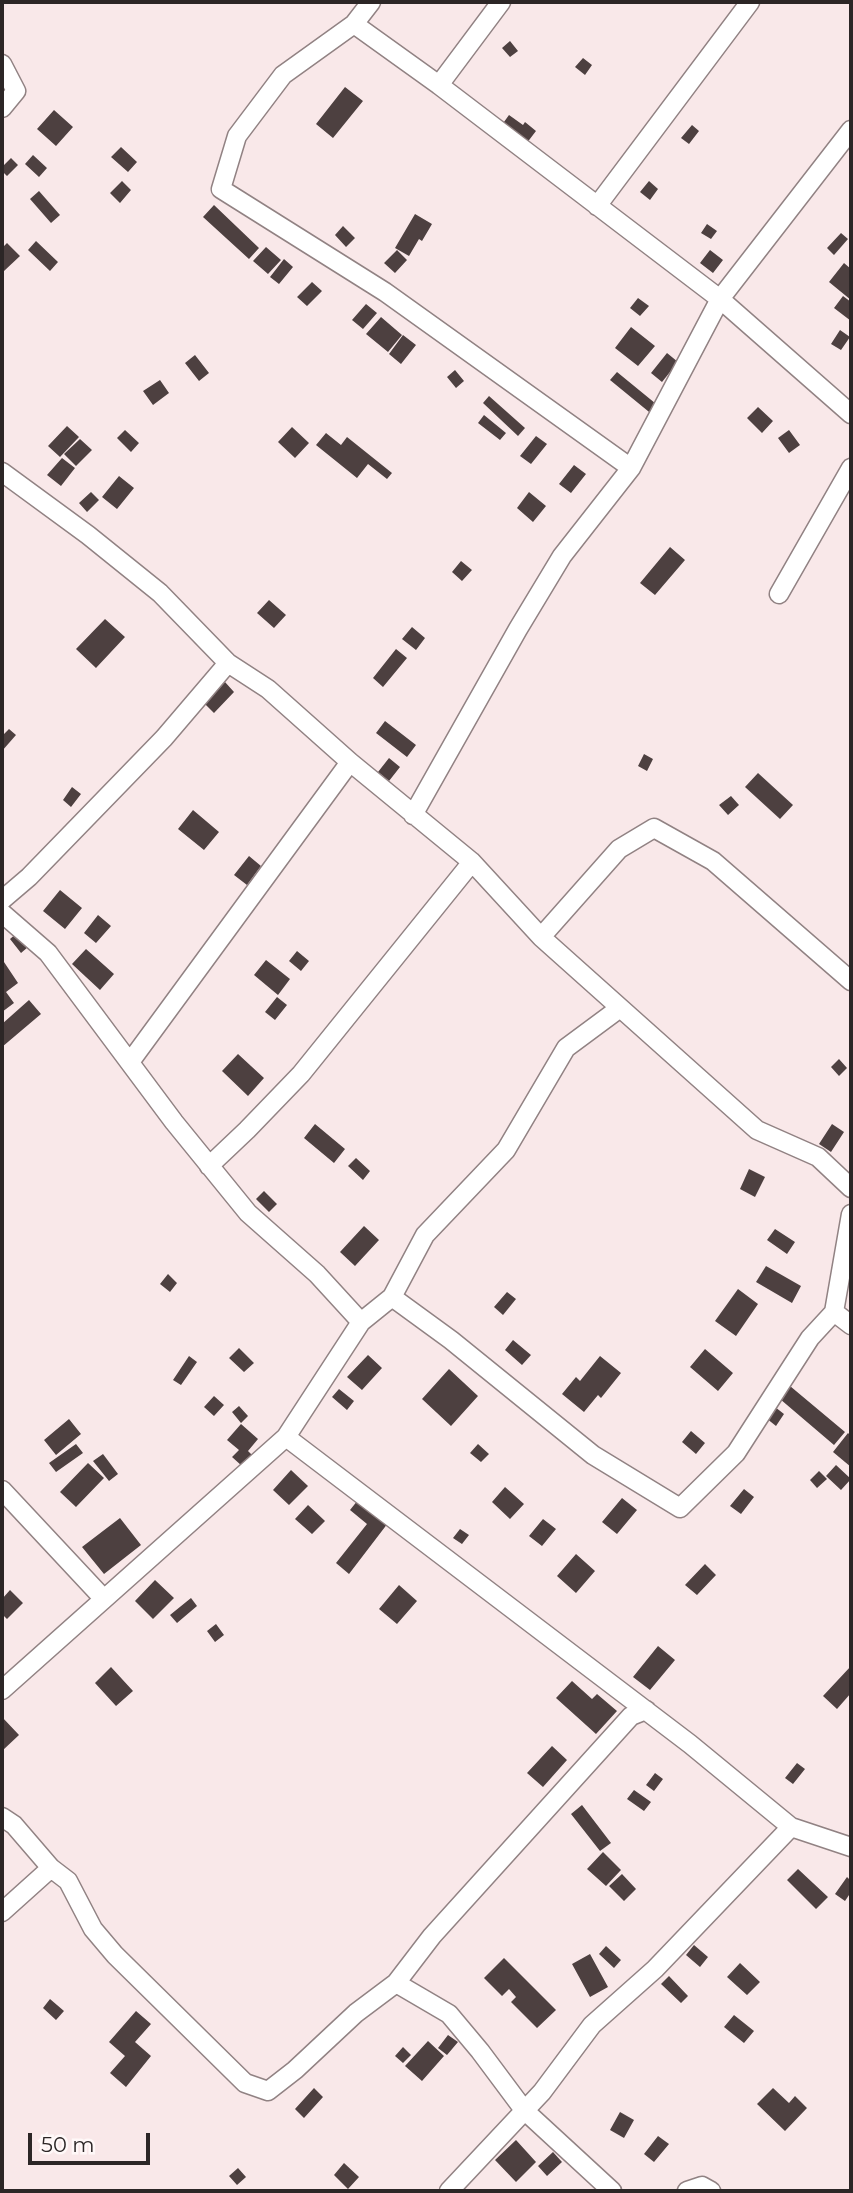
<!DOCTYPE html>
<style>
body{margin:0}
#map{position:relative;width:853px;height:2193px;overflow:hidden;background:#f9e8e9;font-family:Montserrat,sans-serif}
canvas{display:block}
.frame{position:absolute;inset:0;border:4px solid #2c2626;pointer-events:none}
.scale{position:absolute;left:28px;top:2133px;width:122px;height:32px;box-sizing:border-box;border:4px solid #2c2626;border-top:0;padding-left:9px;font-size:21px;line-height:24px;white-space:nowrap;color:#2c2626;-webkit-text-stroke:5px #fff8f8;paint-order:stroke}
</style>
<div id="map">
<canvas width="853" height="2193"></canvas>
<div class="frame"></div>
<div class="scale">50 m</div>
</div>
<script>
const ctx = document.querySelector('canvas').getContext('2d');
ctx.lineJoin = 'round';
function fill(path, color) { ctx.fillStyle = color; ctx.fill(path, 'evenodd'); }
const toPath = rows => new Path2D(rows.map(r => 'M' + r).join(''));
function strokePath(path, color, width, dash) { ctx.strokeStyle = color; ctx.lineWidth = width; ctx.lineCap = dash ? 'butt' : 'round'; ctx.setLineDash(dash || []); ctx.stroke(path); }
fill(toPath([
 [510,41,518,51,510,57,502,48],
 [583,58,592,65,585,75,575,67],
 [345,87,363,101,333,138,316,124],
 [54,110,73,127,56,146,37,129],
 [509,115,523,125,525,122,536,131,520,152,496,133],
 [692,125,699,131,689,144,681,138],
 [121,147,137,162,128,172,111,157],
 [33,155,47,168,39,177,25,164],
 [11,158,18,165,7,176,2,171,2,167],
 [122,181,131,190,120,203,110,193],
 [649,181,658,189,650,200,640,192],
 [39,191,60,215,51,223,30,199],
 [214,205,259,248,249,259,203,217],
 [415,214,432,224,422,241,419,239,409,256,395,248],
 [707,224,717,231,711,239,701,233],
 [343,226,355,238,346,247,335,235],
 [841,233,848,239,834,255,827,248],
 [36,241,58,262,50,271,28,250],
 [7,243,20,256,4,271,2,248],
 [266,247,281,260,268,274,253,261],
 [397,250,407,260,395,273,384,263],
 [710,250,723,260,713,273,700,263],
 [284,259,293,267,279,284,270,277],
 [844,263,851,269,851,300,829,282],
 [312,282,322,291,307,306,297,297],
 [843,296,851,302,851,321,834,308],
 [638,298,649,306,640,316,630,308],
 [366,304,377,313,363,329,352,320],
 [381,317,402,335,388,352,366,334],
 [631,327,655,346,638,366,615,348],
 [840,330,850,337,841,350,831,344],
 [403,335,416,345,401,364,389,354],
 [667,353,678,362,662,382,651,373],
 [195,355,209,373,199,381,185,363],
 [455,370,464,381,456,388,447,377],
 [617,372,661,408,654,416,610,380],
 [160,380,169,393,153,405,143,391],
 [489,396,525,428,518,436,483,403],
 [758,407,773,421,762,433,747,418],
 [484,415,506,433,500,440,478,423],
 [67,426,79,437,60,457,48,446],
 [292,427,309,443,295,458,278,442],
 [125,430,139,443,131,452,117,438],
 [789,430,800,445,789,453,778,438],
 [326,433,341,445,347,437,392,473,387,479,368,464,357,478,316,445],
 [536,436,547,444,531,464,520,456],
 [80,439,92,450,76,466,64,454],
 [62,458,75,468,61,486,47,475],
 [574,465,586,474,571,493,559,484],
 [119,476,134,488,117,509,102,497],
 [91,492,99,500,87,512,79,503],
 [529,492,546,506,533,522,517,508],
 [670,547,685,560,655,595,640,583],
 [461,561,472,570,462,581,452,572],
 [269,600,286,615,274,628,257,613],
 [105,619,125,637,96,668,76,649],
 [412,627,425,638,416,650,402,639],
 [396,649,407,658,383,687,373,678],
 [225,682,234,692,214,713,205,704],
 [385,721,416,745,407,757,376,733],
 [9,729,16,735,2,751,2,736],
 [644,754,653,759,647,771,638,766],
 [389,758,400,767,389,781,378,772],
 [758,773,793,805,780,819,745,787],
 [72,787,81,794,71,807,63,800],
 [731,796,739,805,728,815,719,805],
 [193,810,219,832,204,850,178,829],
 [249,856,261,866,247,885,234,875],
 [60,890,82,908,65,929,43,911],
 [98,915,111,926,96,943,84,933],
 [17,933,28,947,21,953,10,939],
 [86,949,114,974,100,990,72,964],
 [297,951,309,961,301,971,289,961],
 [2,959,18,983,6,992,14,1003,2,1012],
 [266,960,290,979,278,995,254,975],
 [277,997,287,1005,275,1020,265,1012],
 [29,1000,41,1014,2,1047,2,1024],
 [238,1054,264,1078,248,1096,222,1071],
 [839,1059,847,1068,839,1076,831,1067],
 [315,1124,345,1149,334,1163,304,1138],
 [832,1124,844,1132,831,1152,819,1144],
 [356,1158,370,1171,363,1180,348,1166],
 [749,1169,765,1177,755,1197,740,1189],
 [264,1191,277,1204,269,1212,256,1199],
 [364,1226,379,1240,355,1266,340,1252],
 [775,1229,795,1242,787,1254,767,1240],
 [766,1266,801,1286,792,1303,756,1282],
 [168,1274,177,1283,170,1292,160,1284],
 [738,1289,758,1304,736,1336,715,1321],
 [507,1292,516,1299,503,1315,494,1307],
 [513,1340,531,1355,522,1365,505,1350],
 [239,1348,254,1363,244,1372,229,1358],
 [705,1349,733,1373,718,1391,690,1367],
 [368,1355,382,1368,362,1390,347,1377],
 [189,1356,197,1362,181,1385,173,1380],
 [600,1356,621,1373,601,1398,598,1395,584,1412,562,1394,576,1377,580,1381],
 [449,1369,478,1396,451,1426,422,1399],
 [790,1386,845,1432,834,1445,780,1399],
 [339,1389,354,1401,347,1410,332,1397],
 [214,1396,224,1405,214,1416,204,1407],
 [239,1406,248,1416,241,1423,232,1412],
 [775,1407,784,1414,776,1426,766,1418],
 [69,1419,81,1434,56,1455,44,1440],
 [241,1424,258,1439,248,1451,252,1455,242,1466,232,1457,239,1450,227,1440],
 [691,1431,705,1443,696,1454,682,1442],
 [848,1433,851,1436,851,1467,833,1452],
 [76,1444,83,1453,56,1472,49,1463],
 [478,1444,489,1454,481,1462,470,1453],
 [103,1454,118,1474,109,1481,93,1461],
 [88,1463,104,1478,76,1507,60,1492],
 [836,1465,851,1479,841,1490,826,1476],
 [291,1470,308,1486,289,1505,273,1490],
 [819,1471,827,1479,817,1488,810,1480],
 [505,1487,524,1504,510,1519,492,1502],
 [744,1489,754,1497,741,1514,730,1506],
 [622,1498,637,1510,617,1534,602,1522],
 [358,1500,388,1523,349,1574,336,1563,367,1524,350,1510],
 [308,1505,325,1521,312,1534,295,1519],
 [120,1518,141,1545,104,1574,82,1547],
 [543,1519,556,1529,542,1546,529,1536],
 [460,1529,469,1535,462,1544,453,1538],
 [576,1554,595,1571,576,1593,557,1576],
 [705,1564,716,1575,697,1595,685,1585],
 [155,1580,174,1598,153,1619,135,1601],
 [399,1585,417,1601,397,1624,379,1609],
 [10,1590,23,1603,7,1619,2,1614,2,1599],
 [191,1598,197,1606,177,1623,170,1615],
 [216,1624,224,1635,215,1642,207,1631],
 [658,1646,675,1660,650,1690,633,1677],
 [851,1666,851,1693,837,1709,823,1696],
 [111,1667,133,1691,116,1706,95,1683],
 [572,1681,592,1699,597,1694,617,1711,596,1734,556,1698],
 [2,1717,19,1735,2,1751],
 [552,1746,567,1760,543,1787,527,1773],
 [797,1763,805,1769,793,1784,785,1778],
 [655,1773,663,1779,654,1791,646,1785],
 [634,1790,651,1802,644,1811,627,1799],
 [582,1805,611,1843,600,1851,571,1814],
 [603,1852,621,1870,606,1886,587,1869],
 [798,1869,828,1897,816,1909,787,1880],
 [622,1874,636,1889,624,1901,609,1886],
 [847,1877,851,1881,851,1892,845,1901,835,1894],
 [694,1945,708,1957,700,1967,686,1955],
 [606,1946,621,1960,614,1968,599,1954],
 [590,1954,608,1987,590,1997,572,1964],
 [504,1958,556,2010,537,2028,511,2002,516,1997,509,1989,502,1996,484,1978],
 [740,1963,760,1982,747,1995,727,1977],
 [669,1976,688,1996,681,2003,661,1984],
 [50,1999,64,2011,56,2020,43,2008],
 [136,2011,151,2024,135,2042,151,2056,126,2087,110,2073,125,2056,109,2042],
 [734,2015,754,2031,744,2043,724,2027],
 [448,2035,458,2042,447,2055,438,2048],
 [428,2041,444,2056,422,2081,405,2066],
 [403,2047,411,2055,403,2063,395,2056],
 [314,2088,323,2097,304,2118,295,2109],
 [773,2088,789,2103,795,2096,807,2108,785,2131,757,2104],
 [620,2112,634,2120,624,2138,610,2130],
 [658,2136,669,2144,654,2162,644,2154],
 [516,2140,536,2162,516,2182,495,2160],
 [553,2152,562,2162,547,2176,538,2166],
 [344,2163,359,2177,348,2189,334,2175],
 [238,2168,246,2177,237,2185,229,2176]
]), '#4d4040');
const street = toPath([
 [371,2,354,24,439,85,720,299,851,414],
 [354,24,283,75,237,136,221,189,385,292,631,468],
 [2,64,16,91,2,108],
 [439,85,501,2],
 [597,206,750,2],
 [2,472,88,535,160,593,228,663,268,689,350,762,472,862,541,937,757,1130,818,1157,851,1188],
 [779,594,851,468],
 [413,815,518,629,562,556,631,468,720,299,851,130],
 [2,900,29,877,164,738,228,663],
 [2,913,48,953,174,1122,248,1213,317,1274,361,1322],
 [541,937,619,849,654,828,713,861,851,981],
 [130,1062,350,762],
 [209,1166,247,1130,301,1074,472,862],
 [392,1297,451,1340,593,1455,680,1508,736,1453,810,1338,834,1312,851,1214],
 [834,1312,851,1325],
 [286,1437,690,1744,791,1827,851,1847],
 [2,1490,103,1598],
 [2,1690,286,1437,361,1322,392,1297,425,1235,506,1150,566,1048,620,1008],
 [2,1817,14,1825,51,1868,68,1881,93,1929,115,1955,245,2083,268,2091,295,2070,356,2013,396,1983,432,1936,631,1716,646,1710],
 [2,1912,51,1868],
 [396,1983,449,2014,480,2051,524,2110,612,2191],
 [449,2191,542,2092,592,2025,655,1969,791,1827],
 [687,2191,702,2186,711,2191]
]);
strokePath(street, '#918283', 21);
strokePath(street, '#fff', 18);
</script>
